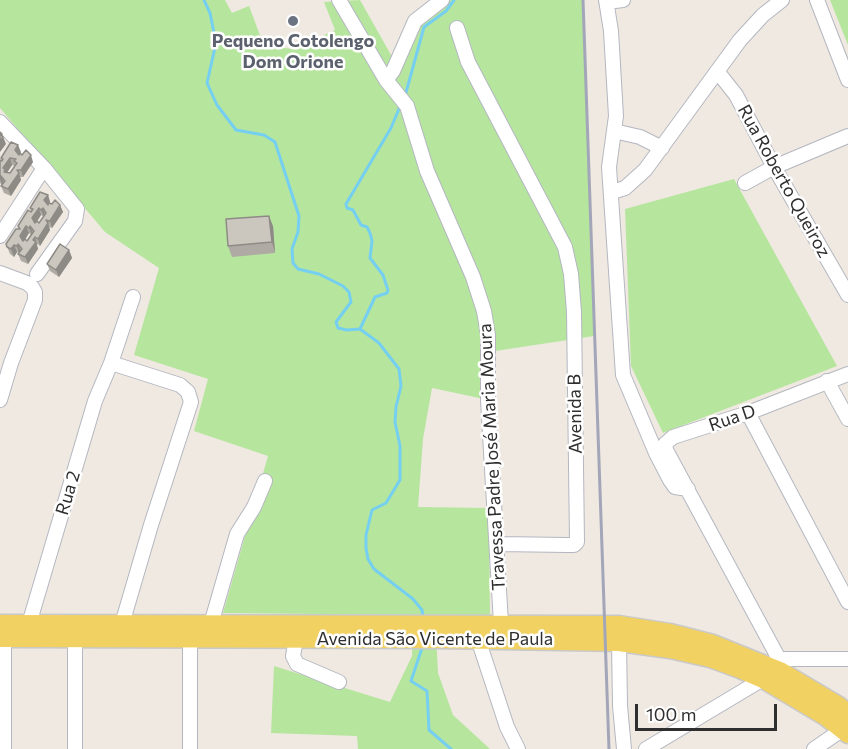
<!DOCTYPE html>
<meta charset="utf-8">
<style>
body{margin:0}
#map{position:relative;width:848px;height:749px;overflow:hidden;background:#efe9e1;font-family:Commissioner,sans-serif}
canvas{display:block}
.scale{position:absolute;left:635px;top:704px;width:142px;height:27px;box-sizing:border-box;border:3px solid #2e2e2e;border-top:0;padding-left:8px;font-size:18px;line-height:21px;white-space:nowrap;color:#2e2e2e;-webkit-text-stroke:4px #fff;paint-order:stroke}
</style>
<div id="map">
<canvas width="848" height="749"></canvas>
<div class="scale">100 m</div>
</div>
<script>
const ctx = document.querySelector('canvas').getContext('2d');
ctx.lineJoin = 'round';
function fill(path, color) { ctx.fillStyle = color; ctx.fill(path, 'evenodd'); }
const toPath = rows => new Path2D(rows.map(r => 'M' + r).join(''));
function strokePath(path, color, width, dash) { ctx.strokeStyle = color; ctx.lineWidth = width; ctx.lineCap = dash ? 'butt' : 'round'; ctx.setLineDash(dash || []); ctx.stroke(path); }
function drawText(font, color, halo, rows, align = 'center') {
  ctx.font = font + ' Commissioner,sans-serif'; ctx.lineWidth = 5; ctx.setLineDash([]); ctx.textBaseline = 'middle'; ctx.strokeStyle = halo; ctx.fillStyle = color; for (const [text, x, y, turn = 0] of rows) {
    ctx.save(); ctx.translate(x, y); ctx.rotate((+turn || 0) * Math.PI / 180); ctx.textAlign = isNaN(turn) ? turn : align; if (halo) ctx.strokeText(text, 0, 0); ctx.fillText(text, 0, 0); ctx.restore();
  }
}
fill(toPath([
 [0,0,225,0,232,13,249,6,264,46,294,49,335,30,324,2,360,0,395,62,436,0,583,0,594,336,482,353,484,399,432,388,423,439,418,507,489,508,490,615,435,615,438,673,453,715,490,749,358,749,357,736,271,733,274,666,390,702,412,656,413,615,223,613,268,456,194,431,208,379,134,355,159,268,105,232,0,108],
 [830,0,848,0,848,45],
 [734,179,837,366,663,433,631,366,625,209]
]), '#b6e59e');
strokePath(toPath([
 [204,0,210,13,216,43,207,83,217,105,236,130,264,135,275,142,299,216,298,232,292,249,293,263,298,269,319,274,343,286,349,292,351,302,336,322,338,328,347,330,360,329,379,343,399,369,401,386,396,407,395,422,400,446,400,480,386,503,372,510,366,535,366,548,368,559,374,569,413,599,422,610,423,617],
 [405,96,424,27,446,11,454,0],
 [360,329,375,297,387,293,388,290,383,275,370,258,372,241,370,233,367,227,361,225,353,210,347,208,346,204,391,128,401,104],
 [423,645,411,681,427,691,429,730,451,749]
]), '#75cff0', 3);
const minor = toPath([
 [339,0,386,80,407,106,427,171,473,277,484,311,488,335,488,400,501,624],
 [606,0,611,31,616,116,609,167,623,375,656,453,670,480,675,487,688,489],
 [817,0,848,80],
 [607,2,623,0],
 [457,28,468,62,565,247,571,274,574,312,577,542,574,545,567,545,498,544],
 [717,71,736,95,774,167,848,295],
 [386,80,393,71,415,21,442,0],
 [0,122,44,168,77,209,75,221,37,274],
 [614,131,640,137,662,148],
 [745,183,774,167,848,136],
 [612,192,625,188,645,170,740,40,763,15,782,0],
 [0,236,44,168],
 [0,273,27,283,32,287,35,292,35,300,11,363,0,400],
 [111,363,180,385,188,392,191,402,151,525,122,624],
 [827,381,848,419],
 [748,413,848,602],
 [29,624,95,401,111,363,133,297],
 [211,624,237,534,254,507,265,481],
 [190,637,190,749],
 [4,638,4,749],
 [75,638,75,749],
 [296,639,293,656,297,664,339,682],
 [478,639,507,727,518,749],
 [619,642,620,706,624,749],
 [779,659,848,659],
 [780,671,779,659,666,450,665,444,673,437,748,413,848,374],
 [646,749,763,679],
 [814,749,843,729]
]);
const major = toPath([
 [0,624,619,625,670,633,713,644,780,671,839,706,848,714],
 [0,638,439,639,619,642,670,649,710,658,740,669,763,679,825,716,848,734]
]);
strokePath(minor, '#b4b7c1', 16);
strokePath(major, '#c9c9c9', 21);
strokePath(minor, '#fff', 14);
strokePath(major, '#f2d163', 18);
strokePath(toPath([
 [583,0,609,749]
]), '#a3a6b8', 3);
fill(toPath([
 [21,152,20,153,33,162,23,177,20,177,21,180,11,196,4,193,1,186,2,185,0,183,0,160,2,161,1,158],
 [12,165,15,166,10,173,7,172],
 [48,195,50,202,49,203,52,204,60,205,63,212,52,228,49,227,50,230,40,246,38,244,37,245,38,249,28,264,21,261,18,254,19,253,17,252,14,257,10,254,6,244,19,229,31,212,30,208],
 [41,215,44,217,39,223,37,221],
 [29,233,31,235,27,241,25,239],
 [273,226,275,253,232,257,228,246],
 [69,250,72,258,59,277,50,271,47,264]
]), '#afaba4');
fill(toPath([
 [2,134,6,144,0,152,0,141],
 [18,145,21,152,18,157,15,150],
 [31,155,33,162,23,177,21,170],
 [10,158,12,165,7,173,7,179,3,168],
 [19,173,21,180,11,196,8,189],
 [1,176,4,183,2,185,0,179],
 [48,195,50,202,47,207,44,200],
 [60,205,63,212,52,228,50,221],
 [39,208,41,215,35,225,32,218],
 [43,208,45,215,44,217,41,210],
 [269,216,273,226,275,253,272,242],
 [48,223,50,230,40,246,38,239],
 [26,226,29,233,23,243,20,236],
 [30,226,33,233,32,235,29,228],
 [35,237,38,249,28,264,25,257],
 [18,244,21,251,19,253,17,246],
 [14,245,17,252,14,257,11,249],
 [69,250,72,258,59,277,56,270]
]), '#8e8b86');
const building = toPath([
 [0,132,2,134,1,135,3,137,0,141,0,132],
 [11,142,18,145,15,150,19,155,20,153,22,155,26,150,31,155,21,170,17,170,19,173,8,189,1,186,5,181,1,176,0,178,0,160,2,161,3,159,1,158,11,142],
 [10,158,16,159,14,161,17,163,10,173,4,172,5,169,3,168,10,158],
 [40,192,48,195,44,200,48,205,49,203,52,204,55,200,60,205,50,221,46,220,48,223,38,239,35,237,33,240,36,242,25,257,18,254,22,249,18,244,17,246,14,245,11,249,7,247,6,244,16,229,20,229,18,226,28,210,31,212,33,209,30,208,40,192],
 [39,208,41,210,43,208,46,213,39,223,37,221,35,223,32,218,39,208],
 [26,226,29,228,30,226,34,231,27,241,25,239,23,241,20,236,26,226],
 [269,216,272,242,228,246,226,219,269,216],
 [60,244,69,250,56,270,47,264,60,244]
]);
fill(building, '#cbc7bf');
strokePath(building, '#8e8b86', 1.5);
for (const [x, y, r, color] of [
 [293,21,6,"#6b7280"]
]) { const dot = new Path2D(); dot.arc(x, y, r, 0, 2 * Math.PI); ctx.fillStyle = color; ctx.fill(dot); strokePath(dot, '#fff', 2); }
drawText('bold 18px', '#5b616d', '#fff', [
 ["Pequeno Cotolengo",293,41],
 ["Dom Orione",293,62]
]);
drawText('18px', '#2e2e2e', '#fff', [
 ["Rua Roberto Queiroz",784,181,61],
 ["Avenida B",575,414,-91],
 ["Rua D",732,418,-19],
 ["Travessa Padre José Maria Moura",492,457,-93],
 ["Rua 2",68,493,-73],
 ["Avenida São Vicente de Paula",435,639]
]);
</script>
